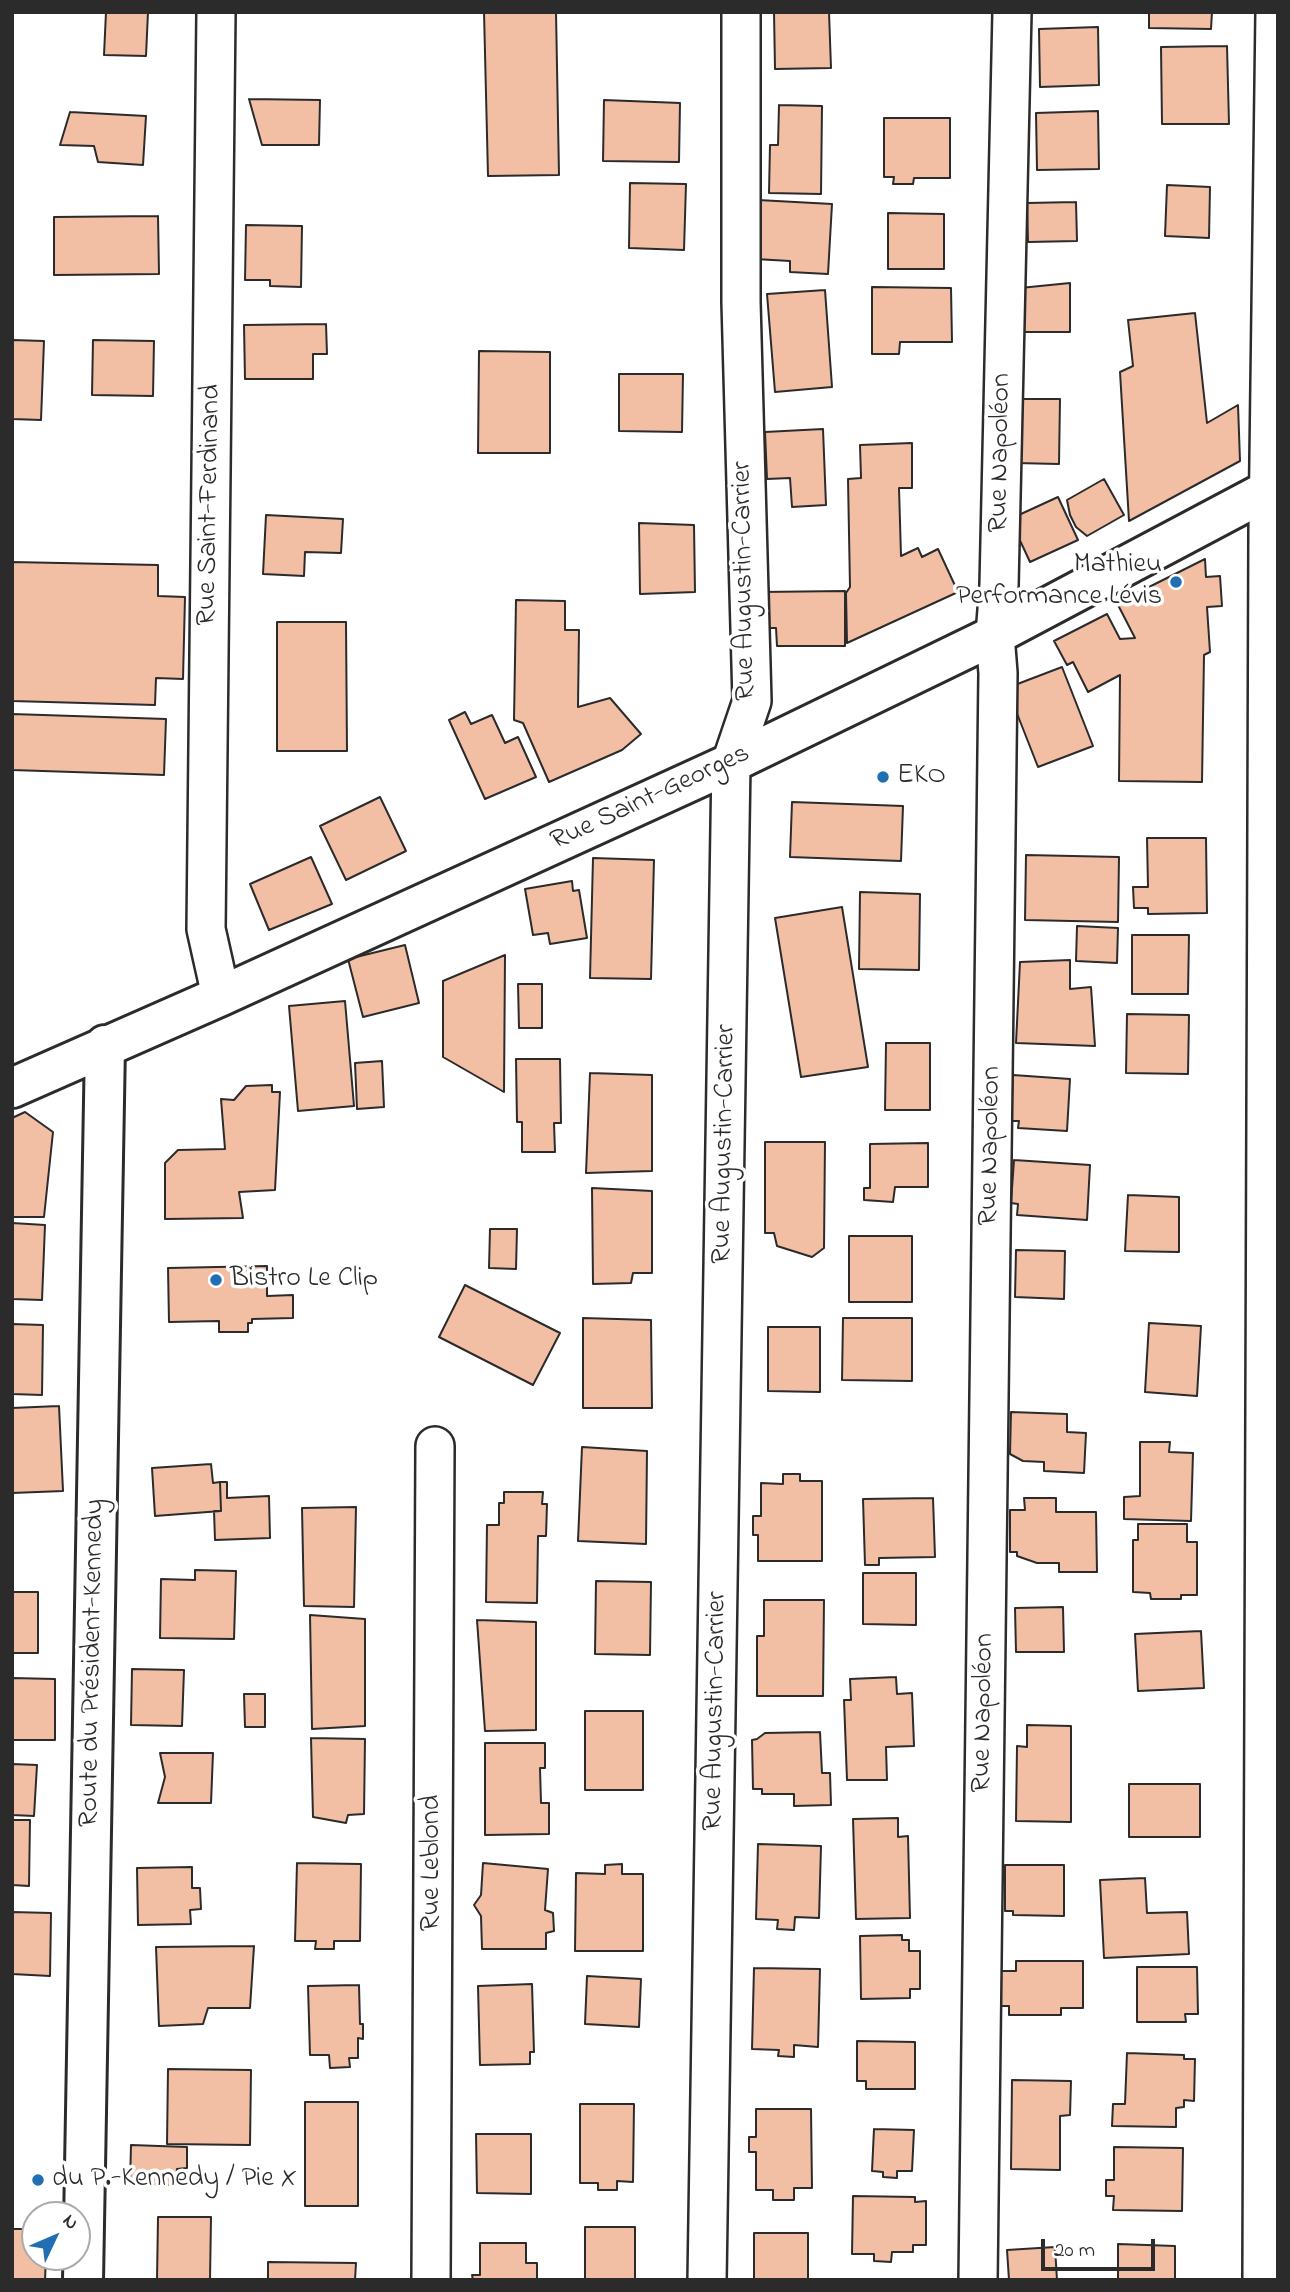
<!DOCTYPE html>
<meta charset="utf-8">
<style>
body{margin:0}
#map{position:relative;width:1290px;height:2292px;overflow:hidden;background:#fff;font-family:"Indie Flower",sans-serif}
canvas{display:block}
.frame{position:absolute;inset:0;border:14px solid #2b2b2b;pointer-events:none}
.north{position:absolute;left:21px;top:2201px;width:70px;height:70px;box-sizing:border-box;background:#fff;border:2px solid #aaa;border-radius:50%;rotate:46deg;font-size:19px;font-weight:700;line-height:28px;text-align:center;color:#2b2b2b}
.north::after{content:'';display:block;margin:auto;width:24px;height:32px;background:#1f6fb2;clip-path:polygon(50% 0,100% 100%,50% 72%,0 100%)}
.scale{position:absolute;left:1041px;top:2239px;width:114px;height:32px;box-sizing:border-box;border:4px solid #2b2b2b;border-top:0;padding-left:9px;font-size:21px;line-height:24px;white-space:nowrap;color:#2b2b2b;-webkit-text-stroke:5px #fff;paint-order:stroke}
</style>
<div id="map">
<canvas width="1290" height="2292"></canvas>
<div class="frame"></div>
<div class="north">N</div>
<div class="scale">20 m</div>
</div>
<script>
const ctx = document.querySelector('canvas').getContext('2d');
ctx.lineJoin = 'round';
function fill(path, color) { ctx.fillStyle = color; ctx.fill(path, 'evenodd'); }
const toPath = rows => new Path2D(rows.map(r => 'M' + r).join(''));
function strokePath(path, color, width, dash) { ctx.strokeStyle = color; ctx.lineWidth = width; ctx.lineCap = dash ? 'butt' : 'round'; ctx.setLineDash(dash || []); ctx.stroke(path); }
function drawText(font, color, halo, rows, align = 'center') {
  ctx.font = font + ' "Indie Flower",sans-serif'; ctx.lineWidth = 7; ctx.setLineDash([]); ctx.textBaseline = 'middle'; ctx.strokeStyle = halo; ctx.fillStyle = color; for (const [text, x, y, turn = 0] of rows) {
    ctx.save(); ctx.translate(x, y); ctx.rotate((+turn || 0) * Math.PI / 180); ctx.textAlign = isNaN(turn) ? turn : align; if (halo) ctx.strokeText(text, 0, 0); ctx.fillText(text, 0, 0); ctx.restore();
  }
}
const building = toPath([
 [106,12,148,12,146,56,104,55,106,12],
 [484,12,556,12,559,175,488,176,484,12],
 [774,12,829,12,831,68,775,69,774,12],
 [1149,12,1212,12,1211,29,1149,28,1149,12],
 [1098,27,1099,85,1040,87,1039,29,1098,27],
 [1227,46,1229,124,1162,124,1161,47,1227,46],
 [249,99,320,100,319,145,262,145,249,99],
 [604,100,680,103,679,162,603,161,604,100],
 [779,105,822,106,821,194,769,193,770,145,778,145,779,105],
 [1098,111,1099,169,1037,170,1036,113,1098,111],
 [70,112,146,116,143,165,98,162,94,146,60,145,70,112],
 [884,118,950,118,950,178,914,178,913,184,893,184,894,177,884,177,884,118],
 [630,183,686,184,684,250,629,248,630,183],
 [1167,185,1210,187,1209,238,1165,236,1167,185],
 [758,200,832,204,828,274,790,272,790,261,755,259,758,200],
 [1076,202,1077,241,1028,242,1027,203,1076,202],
 [888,213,944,214,944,269,888,269,888,213],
 [158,216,159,274,54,275,54,217,158,216],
 [246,225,302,226,301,287,270,286,270,280,245,280,246,225],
 [1070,283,1070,332,1020,332,1020,288,1070,283],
 [872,287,951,288,952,342,900,342,899,354,872,354,872,287],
 [825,290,832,387,775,392,767,294,825,290],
 [1195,313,1207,423,1238,405,1240,461,1129,521,1120,372,1133,366,1128,320,1195,313],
 [326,324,327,354,313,354,313,379,245,379,244,325,326,324],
 [12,340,44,341,41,420,12,419,12,340],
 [93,340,154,341,153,396,92,395,93,340],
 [479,351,550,352,550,453,478,453,479,351],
 [619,374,683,374,682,432,619,431,619,374],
 [1015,399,1060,399,1059,464,1015,463,1015,399],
 [823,429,826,505,792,507,790,478,767,479,765,432,823,429],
 [912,443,912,488,899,488,901,556,918,548,922,557,938,549,958,592,847,643,846,593,850,587,848,479,861,478,860,445,912,443],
 [1104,479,1124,515,1087,536,1076,527,1070,515,1067,500,1104,479],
 [1058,497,1078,540,1030,562,1010,519,1058,497],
 [266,515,343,519,341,553,305,552,304,576,263,574,266,515],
 [639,523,694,525,695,592,640,594,639,523],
 [1205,559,1206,577,1220,576,1222,606,1207,607,1210,652,1204,655,1202,782,1119,781,1120,675,1088,692,1073,662,1067,665,1054,641,1107,614,1120,639,1135,638,1117,603,1205,559],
 [12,562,158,565,158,596,185,597,183,679,156,678,155,705,12,701,12,562],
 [845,591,845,646,777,646,776,628,761,628,760,592,845,591],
 [516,600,565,601,565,630,579,630,578,707,610,698,641,734,622,750,549,782,523,723,514,720,516,600],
 [277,622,346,622,347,751,277,751,277,622],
 [1062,667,1093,746,1038,767,1007,688,1062,667],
 [465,712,471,724,492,715,505,743,518,737,536,777,485,799,449,720,465,712],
 [12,714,166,719,164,775,12,770,12,714],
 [380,797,406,851,346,880,320,826,380,797],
 [792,802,903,806,901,861,790,857,792,802],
 [1147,838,1206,838,1207,913,1148,914,1148,908,1134,908,1133,887,1148,887,1147,838],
 [1026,855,1119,857,1118,922,1025,920,1026,855],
 [311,857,332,904,269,930,250,884,311,857],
 [593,858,654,860,651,979,590,978,593,858],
 [572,881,573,891,579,890,587,938,550,944,548,933,533,935,525,889,572,881],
 [860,892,920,894,919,970,859,969,860,892],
 [842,907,868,1067,801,1077,775,918,842,907],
 [1077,926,1118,928,1117,963,1076,961,1077,926],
 [1132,935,1189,935,1188,994,1132,994,1132,935],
 [405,945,419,1003,363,1017,348,959,405,945],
 [505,955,504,1092,443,1057,443,981,505,955],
 [1070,960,1070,989,1091,987,1095,1046,1016,1043,1020,962,1070,960],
 [518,984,542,984,542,1028,519,1028,518,984],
 [345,1001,354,1106,298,1111,289,1006,345,1001],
 [1127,1014,1189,1015,1188,1074,1126,1073,1127,1014],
 [886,1043,930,1043,930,1110,885,1110,886,1043],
 [516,1059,560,1059,561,1123,554,1123,555,1152,522,1152,522,1122,517,1122,516,1059],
 [382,1061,384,1107,357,1109,355,1063,382,1061],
 [590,1073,652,1075,652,1171,586,1173,590,1073],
 [1013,1075,1070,1079,1067,1131,1018,1128,1019,1121,1011,1121,1013,1075],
 [272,1085,272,1092,280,1092,275,1190,239,1192,243,1218,165,1219,165,1163,178,1150,225,1149,221,1099,234,1100,246,1086,272,1085],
 [25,1112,53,1132,44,1217,12,1217,12,1118,25,1112],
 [765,1142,825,1142,824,1248,812,1257,777,1246,774,1233,765,1233,765,1142],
 [928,1143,928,1187,895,1187,893,1202,864,1200,864,1188,870,1188,870,1144,928,1143],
 [1014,1160,1090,1165,1087,1220,1017,1215,1018,1204,1011,1203,1014,1160],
 [592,1188,652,1191,652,1273,633,1273,631,1283,593,1284,592,1188],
 [1128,1195,1179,1197,1179,1252,1125,1251,1128,1195],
 [12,1223,45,1225,42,1300,12,1299,12,1223],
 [490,1229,517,1229,516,1269,489,1268,490,1229],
 [849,1236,912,1236,912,1302,849,1302,849,1236],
 [1016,1250,1065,1251,1064,1299,1015,1297,1016,1250],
 [267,1266,267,1296,293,1295,293,1318,252,1319,252,1323,248,1323,248,1332,219,1332,219,1321,169,1322,168,1268,267,1266],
 [465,1285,560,1333,533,1385,439,1337,465,1285],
 [583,1318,651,1320,652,1408,583,1408,583,1318],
 [843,1318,912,1318,912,1381,842,1380,843,1318],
 [1149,1323,1201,1326,1197,1396,1145,1392,1149,1323],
 [12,1324,43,1325,42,1395,12,1394,12,1324],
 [768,1327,820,1327,820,1392,768,1391,768,1327],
 [59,1406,63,1491,12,1493,12,1408,59,1406],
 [1011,1412,1067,1414,1067,1432,1086,1433,1084,1473,1044,1471,1044,1462,1023,1461,1010,1454,1011,1412],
 [1140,1442,1170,1442,1169,1452,1193,1453,1191,1521,1124,1519,1124,1497,1140,1496,1140,1442],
 [582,1447,647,1451,646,1544,578,1541,582,1447],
 [211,1464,213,1483,220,1482,221,1511,155,1516,152,1468,211,1464],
 [783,1474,800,1474,800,1481,822,1481,822,1561,758,1561,758,1535,753,1535,753,1516,761,1516,761,1483,783,1484,783,1474],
 [220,1482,227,1482,227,1498,269,1496,270,1538,215,1540,214,1511,221,1511,220,1482],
 [504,1492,543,1492,542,1504,547,1504,546,1536,538,1536,537,1603,486,1602,487,1525,499,1525,499,1503,504,1503,504,1492],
 [933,1498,935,1557,879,1558,879,1565,865,1565,863,1499,933,1498],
 [1024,1498,1056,1498,1056,1512,1096,1512,1097,1572,1059,1572,1059,1563,1037,1563,1017,1556,1017,1552,1010,1552,1010,1510,1025,1510,1024,1498],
 [356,1507,354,1607,304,1606,302,1508,356,1507],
 [1138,1524,1187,1524,1187,1542,1197,1542,1197,1595,1181,1595,1181,1599,1151,1599,1150,1593,1133,1592,1133,1540,1138,1540,1138,1524],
 [195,1570,236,1571,234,1639,160,1638,161,1579,195,1580,195,1570],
 [863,1573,916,1573,916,1625,863,1624,863,1573],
 [596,1581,651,1582,650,1655,595,1654,596,1581],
 [12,1592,38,1592,38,1653,12,1653,12,1592],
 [764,1600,824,1600,823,1696,757,1696,757,1636,764,1636,764,1600],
 [1063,1607,1064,1652,1016,1652,1015,1608,1063,1607],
 [310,1615,365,1619,365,1726,312,1729,310,1615],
 [477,1620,536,1622,536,1730,485,1731,477,1620],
 [1201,1631,1204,1688,1138,1691,1135,1634,1201,1631],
 [132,1669,184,1670,182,1726,131,1725,132,1669],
 [896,1677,897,1694,912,1693,914,1746,886,1747,887,1780,847,1780,844,1700,851,1700,850,1679,896,1677],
 [12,1678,55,1679,55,1740,12,1740,12,1678],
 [244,1694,265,1694,265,1727,245,1727,244,1694],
 [585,1711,643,1711,643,1790,585,1790,585,1711],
 [1027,1725,1071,1726,1071,1822,1016,1821,1017,1746,1027,1747,1027,1725],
 [820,1732,822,1773,830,1773,831,1805,794,1806,794,1794,762,1794,762,1789,753,1789,752,1740,757,1739,765,1733,820,1732],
 [311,1738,365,1739,364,1814,348,1815,346,1823,313,1817,311,1738],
 [485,1743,545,1743,545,1768,540,1768,541,1803,549,1803,549,1834,485,1835,485,1743],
 [160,1753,213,1753,211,1803,158,1803,165,1777,160,1753],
 [12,1764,37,1765,34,1816,12,1815,12,1764],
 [1129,1784,1200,1784,1200,1837,1129,1837,1129,1784],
 [898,1818,898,1837,908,1836,910,1918,856,1919,853,1819,898,1818],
 [12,1820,30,1820,29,1886,12,1885,12,1820],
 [758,1844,821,1846,819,1918,795,1917,794,1930,777,1929,778,1920,756,1919,758,1844],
 [297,1863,361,1864,360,1941,334,1941,334,1949,315,1949,316,1941,295,1941,297,1863],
 [483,1863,548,1869,545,1910,553,1913,554,1931,546,1933,546,1949,482,1949,481,1916,474,1905,481,1895,483,1863],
 [622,1864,622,1874,643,1874,643,1951,575,1951,576,1873,605,1874,605,1865,622,1864],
 [1005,1865,1064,1865,1064,1916,1013,1915,1013,1911,1005,1911,1005,1865],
 [192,1867,192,1888,200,1888,201,1909,190,1910,191,1924,138,1925,137,1868,192,1867],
 [1145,1878,1147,1913,1187,1912,1189,1954,1104,1958,1100,1880,1145,1878],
 [12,1912,51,1913,50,1976,12,1974,12,1912],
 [902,1935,902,1940,909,1940,909,1951,920,1951,920,1989,910,1989,910,1998,861,1999,860,1936,902,1935],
 [254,1946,250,2008,208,2008,203,2024,159,2026,156,1947,254,1946],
 [1016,1961,1083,1961,1083,2008,1061,2008,1061,2015,1009,2015,1009,2006,1000,2006,1000,1971,1016,1971,1016,1961],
 [1137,1967,1197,1967,1198,2014,1185,2014,1186,2022,1137,2022,1137,1967],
 [754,1968,820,1969,818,2047,794,2045,794,2057,778,2056,779,2050,752,2049,754,1968],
 [587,1976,641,1979,639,2027,585,2024,587,1976],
 [532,1984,534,2052,530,2052,530,2064,480,2065,478,1986,532,1984],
 [359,1985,360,2024,363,2024,363,2039,358,2038,358,2058,349,2058,350,2067,330,2068,329,2055,310,2055,308,1986,359,1985],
 [857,2041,915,2042,915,2089,866,2089,866,2081,857,2081,857,2041],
 [1127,2053,1184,2055,1184,2059,1195,2059,1194,2101,1184,2100,1184,2107,1176,2108,1176,2127,1112,2126,1113,2104,1125,2104,1127,2053],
 [168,2069,251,2070,250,2145,167,2144,168,2069],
 [1012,2080,1071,2081,1070,2115,1060,2116,1060,2170,1011,2169,1012,2080],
 [305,2102,358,2102,358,2206,305,2206,305,2102],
 [580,2104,634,2104,633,2182,617,2181,617,2190,598,2190,598,2183,580,2183,580,2104],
 [756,2109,811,2109,812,2188,794,2188,794,2200,773,2200,773,2190,756,2190,756,2152,749,2152,749,2137,756,2137,756,2109],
 [874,2129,914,2130,912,2171,897,2171,897,2178,883,2177,883,2172,872,2171,874,2129],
 [476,2134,531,2134,531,2194,477,2193,476,2134],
 [131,2145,187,2147,187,2168,177,2169,176,2185,130,2184,131,2145],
 [1114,2147,1183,2148,1182,2211,1113,2210,1114,2196,1106,2196,1106,2180,1114,2180,1114,2147],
 [853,2196,915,2197,915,2202,926,2201,926,2245,913,2245,913,2252,892,2252,891,2262,874,2261,874,2254,852,2254,853,2196],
 [158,2217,211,2217,210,2280,157,2280,158,2217],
 [585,2227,635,2227,635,2280,585,2280,585,2227],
 [12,2229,35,2229,35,2257,46,2257,45,2280,12,2280,12,2229],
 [754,2233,808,2233,808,2280,754,2280,754,2233],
 [480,2243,526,2243,526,2263,537,2263,537,2280,473,2280,472,2275,480,2275,480,2243],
 [1118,2244,1175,2246,1175,2280,1118,2280,1118,2244],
 [1055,2247,1057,2280,1009,2280,1007,2250,1055,2247],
 [268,2262,356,2263,355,2280,268,2280,268,2262]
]);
fill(building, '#f3bfa4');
strokePath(building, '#2b2b2b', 2);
const street = toPath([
 [216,12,206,929,221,996],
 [431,2280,435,1446],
 [707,2280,731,763,752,701,741,302,741,12],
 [978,2280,998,673,995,635,999,585,1012,12],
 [1262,2280,1268,533,1275,12]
]);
const secondary = toPath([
 [12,1088,221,996,731,763,995,635,1278,485],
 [83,2280,105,1045]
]);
strokePath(street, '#2b2b2b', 42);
strokePath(secondary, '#2b2b2b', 44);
strokePath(street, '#fff', 37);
strokePath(secondary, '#fff', 38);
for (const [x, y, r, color] of [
 [1176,582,7,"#1f6fb2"],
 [883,777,7,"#1f6fb2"],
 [216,1280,7,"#1f6fb2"],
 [38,2180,7,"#1f6fb2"]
]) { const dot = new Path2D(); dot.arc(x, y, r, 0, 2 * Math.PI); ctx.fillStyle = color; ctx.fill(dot); strokePath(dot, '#fff', 2.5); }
drawText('28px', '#2b2b2b', '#fff', [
 ["Rue Napoléon",1002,453,-89],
 ["Rue Saint-Ferdinand",211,505,-89],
 ["Rue Augustin-Carrier",746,581,-91],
 ["Rue Saint-Georges",651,799,-25],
 ["Rue Augustin-Carrier",726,1144,-89],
 ["Rue Napoléon",992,1146,-89],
 ["Route du Président-Kennedy",94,1663,-89],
 ["Rue Augustin-Carrier",717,1711,-89],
 ["Rue Napoléon",985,1713,-89],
 ["Rue Leblond",433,1863,-90]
]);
drawText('28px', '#2b2b2b', '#fff', [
 ["Mathieu",1162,566,"right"],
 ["Performance Lévis",1162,598,"right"],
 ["EKO",897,777],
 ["Bistro Le Clip",230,1280],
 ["du P.-Kennedy / Pie X",52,2180]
], 'left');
</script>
